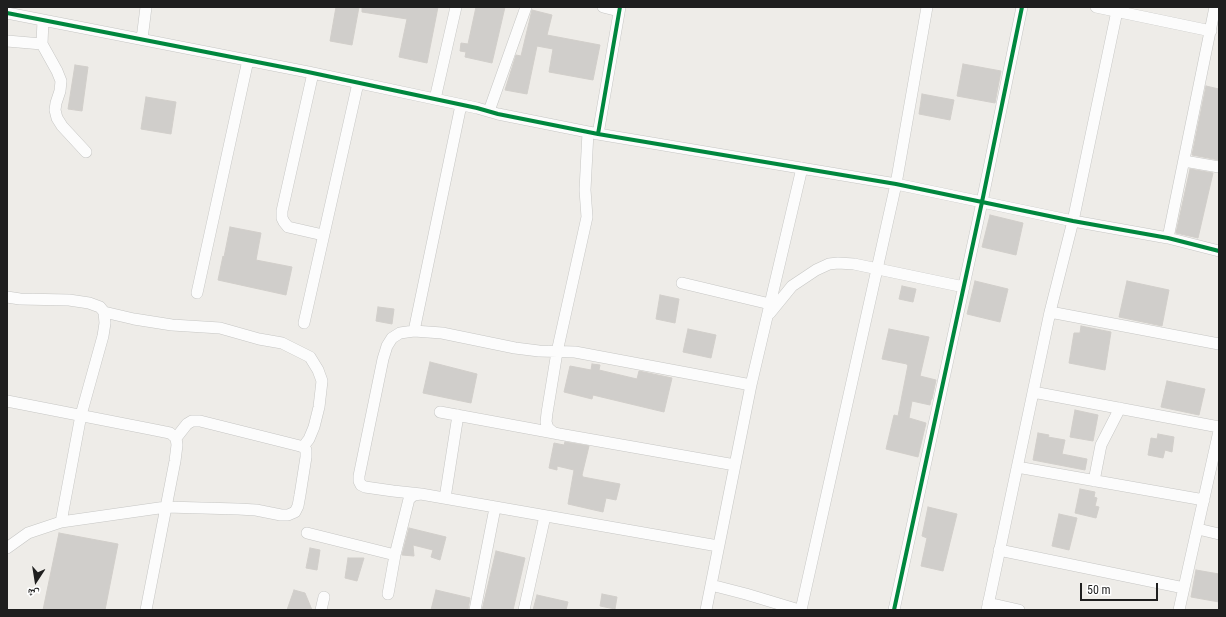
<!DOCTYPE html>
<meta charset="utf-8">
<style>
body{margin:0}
#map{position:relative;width:1226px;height:617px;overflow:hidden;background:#eeece8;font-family:"Roboto Condensed","Noto Naskh Arabic",sans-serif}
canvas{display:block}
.frame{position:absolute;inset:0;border:8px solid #1f1f1f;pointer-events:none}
.north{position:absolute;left:16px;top:561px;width:40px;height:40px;-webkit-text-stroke:3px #fff;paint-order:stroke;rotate:192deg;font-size:11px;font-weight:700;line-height:16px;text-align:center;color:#1f1f1f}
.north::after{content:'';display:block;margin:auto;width:14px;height:18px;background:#1f1f1f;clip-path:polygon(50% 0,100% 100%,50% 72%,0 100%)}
.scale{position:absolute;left:1080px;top:583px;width:78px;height:18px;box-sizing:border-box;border:2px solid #1f1f1f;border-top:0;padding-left:5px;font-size:12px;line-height:14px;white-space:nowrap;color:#1f1f1f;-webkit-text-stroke:3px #fff;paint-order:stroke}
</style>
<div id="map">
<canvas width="1226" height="617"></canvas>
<div class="frame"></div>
<div class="north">ش</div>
<div class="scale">50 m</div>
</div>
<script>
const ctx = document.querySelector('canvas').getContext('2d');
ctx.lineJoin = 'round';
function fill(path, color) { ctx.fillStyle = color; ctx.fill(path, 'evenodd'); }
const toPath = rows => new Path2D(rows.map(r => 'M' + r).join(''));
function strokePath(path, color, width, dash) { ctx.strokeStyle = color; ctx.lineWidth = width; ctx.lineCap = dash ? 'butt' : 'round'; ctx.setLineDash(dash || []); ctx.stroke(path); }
const building = toPath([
 [336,7,359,7,352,45,330,41,336,7],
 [362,7,438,7,427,63,399,57,407,19,362,12,362,7],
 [476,7,505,7,492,63,465,57,466,52,460,51,461,43,468,44,476,7],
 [532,10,552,15,547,35,600,45,593,80,549,72,553,49,537,46,527,94,505,90,516,55,521,56,532,10],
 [963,64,1001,71,995,103,957,96,963,64],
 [75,65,88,67,82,111,68,109,75,65],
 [1206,86,1219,89,1219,160,1192,155,1206,86],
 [922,94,954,100,950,120,919,114,922,94],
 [146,97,176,102,171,134,141,129,146,97],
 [1190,169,1213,173,1198,238,1176,233,1190,169],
 [990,215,1023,223,1016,255,982,247,990,215],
 [230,227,261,233,256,260,292,267,286,295,218,280,223,256,224,257,230,227],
 [975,281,1008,289,1000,322,967,314,975,281],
 [1127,281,1169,290,1162,326,1119,317,1127,281],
 [902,286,916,289,913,302,899,299,902,286],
 [660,295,679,299,675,323,656,319,660,295],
 [378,307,394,309,392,324,376,321,378,307],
 [1081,326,1111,332,1105,370,1069,363,1074,333,1080,333,1081,326],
 [688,329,716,335,711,358,683,352,688,329],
 [889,329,929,337,920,376,936,380,932,399,931,400,930,405,912,401,909,418,926,423,918,457,886,449,894,415,898,416,908,365,907,365,907,364,882,359,889,329],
 [430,362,477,374,471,403,423,393,430,362],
 [592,364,600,365,599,370,637,379,639,371,672,378,664,412,593,395,592,399,564,392,570,366,591,370,592,364],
 [1167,381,1205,389,1199,415,1161,407,1167,381],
 [1075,410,1098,415,1093,441,1070,437,1075,410],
 [1038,433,1049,435,1048,437,1065,440,1062,454,1087,459,1085,470,1033,460,1038,433],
 [1158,434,1174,437,1172,452,1165,450,1163,458,1148,455,1151,438,1157,439,1158,434],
 [565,442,589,446,582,475,583,477,620,484,616,500,606,498,603,512,568,504,574,470,557,466,557,470,549,468,554,443,564,445,565,442],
 [1080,489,1095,492,1094,497,1097,498,1095,506,1099,507,1096,518,1075,513,1080,489],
 [928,507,957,514,943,571,921,566,927,538,922,536,928,507],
 [1059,514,1077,518,1069,550,1052,546,1059,514],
 [409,528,446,537,440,560,431,557,433,550,413,545,414,556,402,555,409,528],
 [59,533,118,544,105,610,43,610,59,533],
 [310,548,320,550,317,570,306,568,310,548],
 [496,551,525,558,513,610,482,610,496,551],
 [348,558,364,558,357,581,345,578,348,558],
 [1196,570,1219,574,1219,602,1191,597,1196,570],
 [294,590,305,593,312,610,287,610,294,590],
 [436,590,470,598,468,610,431,610,436,590],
 [602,594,617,597,615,609,600,606,602,594],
 [537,595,568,602,566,610,533,610,537,595]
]);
fill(building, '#d0cecb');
strokePath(building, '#d1ceca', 1);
const minor = toPath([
 [603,7,619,11],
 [1096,7,1211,31],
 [7,13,308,72,477,108,498,114,598,134,620,7],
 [43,20,42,44,57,71,61,81,60,91,56,103,55,110,57,118,62,126,86,152],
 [142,39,146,7],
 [7,41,42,44],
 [313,73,282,211,282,218,284,222,288,227,323,235],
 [435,99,456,7],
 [489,111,526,7],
 [588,132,585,190,587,217,557,352,547,413,546,422,548,428,554,433,559,434,735,465],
 [598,134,896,184,1073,221,1168,238,1219,251],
 [1184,161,1219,167],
 [1168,238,1215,7],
 [682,283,770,304],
 [197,293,248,60],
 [7,297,20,299,69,300,89,303,100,307,104,312,105,323,103,336,81,415,61,522],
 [104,312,134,319,172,325,220,328,259,339,282,343,310,357,318,370,322,381,319,407,314,427,309,439,303,447],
 [1050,312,1219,344],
 [770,313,792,286,816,270,829,264,838,263,854,264,964,287],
 [304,323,358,83],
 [414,331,461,105],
 [1033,392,1219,427],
 [7,401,150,429,170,433,176,438,177,445,175,461,146,610],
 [440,412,554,433],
 [1017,467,1204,500],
 [1094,481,1101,445,1120,408],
 [421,494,393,491,365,487,361,485,359,481,359,476,383,359,387,346,392,338,400,333,414,331,442,333,515,348,539,351,575,352,751,385],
 [445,498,458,415],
 [1198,529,1219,534],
 [307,533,395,555],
 [7,548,28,533,61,522,166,507,238,509,256,510,281,515,288,515,295,512,298,506,300,495,306,457,306,450,303,447,300,446,200,421,192,421,187,424,176,438],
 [999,550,1184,588],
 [711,585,746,594,799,610],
 [388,594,395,555,409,499,414,495,421,494,718,546],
 [988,603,1019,610],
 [321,610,324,597],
 [475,610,495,508],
 [524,610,545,516],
 [706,610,751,385,802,168],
 [801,610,896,184,927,7],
 [894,610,982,202,1022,7],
 [987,610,1050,312,1073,221,1117,11],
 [1179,610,1219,431]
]);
strokePath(minor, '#c6c6c4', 12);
strokePath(minor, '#fcfcfc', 11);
strokePath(toPath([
 [7,13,308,72,477,108,498,114,598,134,620,7],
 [598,134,896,184,1073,221,1168,238,1219,251],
 [894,610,982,202,1022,7]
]), '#00873e', 4);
</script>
